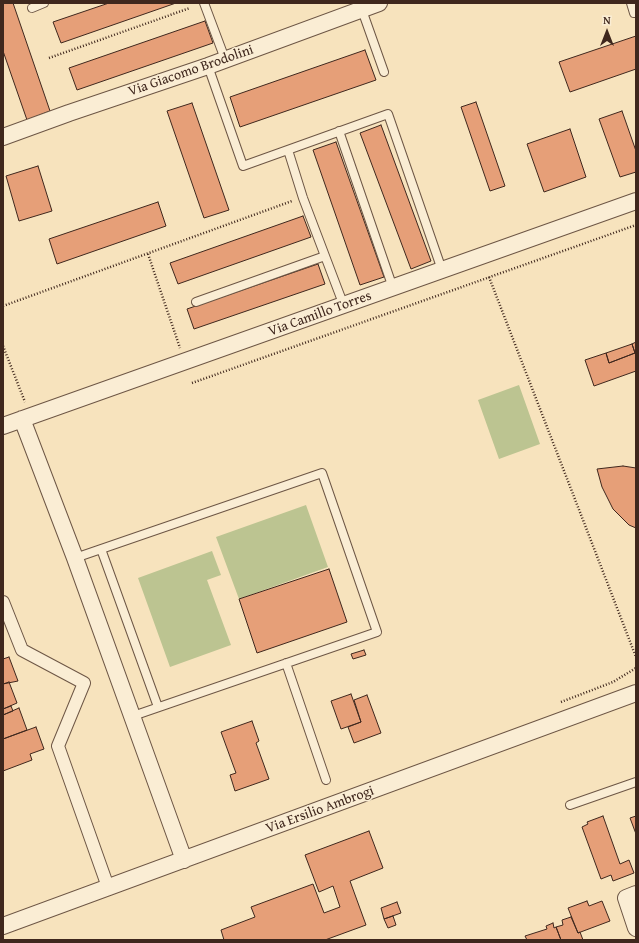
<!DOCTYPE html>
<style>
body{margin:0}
#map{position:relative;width:639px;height:943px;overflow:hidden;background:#f7e3bd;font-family:"Gentium Book Plus",serif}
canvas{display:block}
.frame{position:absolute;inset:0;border:4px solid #3f271d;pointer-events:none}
.north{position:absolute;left:587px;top:12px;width:40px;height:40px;-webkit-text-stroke:3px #faedd4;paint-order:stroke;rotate:0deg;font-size:11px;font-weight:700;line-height:16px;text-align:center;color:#3f271d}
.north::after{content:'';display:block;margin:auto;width:14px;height:18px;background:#3f271d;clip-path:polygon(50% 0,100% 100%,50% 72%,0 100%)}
</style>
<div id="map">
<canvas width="639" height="943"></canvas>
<div class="frame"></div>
<div class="north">N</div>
</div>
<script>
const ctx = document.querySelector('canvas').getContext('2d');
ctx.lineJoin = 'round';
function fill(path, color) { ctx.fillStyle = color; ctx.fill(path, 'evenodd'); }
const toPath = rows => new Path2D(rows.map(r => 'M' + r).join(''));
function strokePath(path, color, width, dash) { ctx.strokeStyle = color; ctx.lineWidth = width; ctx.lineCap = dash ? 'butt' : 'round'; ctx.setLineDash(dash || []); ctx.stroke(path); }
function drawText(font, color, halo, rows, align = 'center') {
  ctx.font = font + ' "Gentium Book Plus",serif'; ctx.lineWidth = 3; ctx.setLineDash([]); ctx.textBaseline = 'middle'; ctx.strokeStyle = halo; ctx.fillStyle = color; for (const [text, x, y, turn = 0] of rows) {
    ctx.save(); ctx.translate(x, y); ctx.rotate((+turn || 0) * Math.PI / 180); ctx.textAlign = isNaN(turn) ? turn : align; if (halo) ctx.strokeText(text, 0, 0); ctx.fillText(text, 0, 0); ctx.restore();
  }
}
fill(toPath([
 [519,385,540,444,499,459,478,400],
 [306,505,328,567,239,599,216,537],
 [212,551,221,575,207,580,231,645,170,667,138,578]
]), '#bcc491');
const building = toPath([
 [3,3,13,3,50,111,27,120,3,51,3,3],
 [109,3,176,3,61,43,53,22,109,3],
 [205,21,213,43,77,90,69,68,205,21],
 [636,36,636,69,570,92,559,62,636,36],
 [365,50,376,80,240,127,230,97,365,50],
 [476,102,505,186,490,191,461,107,476,102],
 [192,103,229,210,204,218,167,111,192,103],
 [622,111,636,151,636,172,620,177,599,119,622,111],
 [381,125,431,261,411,269,360,133,381,125],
 [570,129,586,177,544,192,527,144,570,129],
 [336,142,384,277,360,285,313,150,336,142],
 [38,166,52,211,19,221,6,176,38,166],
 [158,202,166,226,57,264,49,239,158,202],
 [303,216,311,237,178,284,170,263,303,216],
 [318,264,325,284,194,329,187,309,318,264],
 [636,342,636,371,594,386,585,360,606,353,609,363,635,353,632,344,636,342],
 [632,344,635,353,609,363,606,353,632,344],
 [623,466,636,468,636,528,629,525,613,509,602,487,597,469,623,466],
 [329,569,347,622,257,653,239,599,329,569],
 [364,650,366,655,353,659,351,654,364,650],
 [9,657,18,681,3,684,3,659,9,657],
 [9,682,17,703,3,709,3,684,9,682],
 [351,694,361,722,341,729,331,701,351,694],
 [367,695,381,733,354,743,348,727,361,722,354,700,367,695],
 [11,706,13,711,3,715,3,709,11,706],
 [19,708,27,730,3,739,3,715,19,708],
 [252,721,259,741,256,743,269,779,235,791,230,775,236,773,221,732,252,721],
 [36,727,44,749,30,754,32,760,3,771,3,739,36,727],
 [603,816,620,864,629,860,634,873,613,881,611,875,601,879,582,827,588,824,587,822,603,816],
 [636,816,636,834,630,818,636,816],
 [369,831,383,868,350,881,366,925,325,940,224,940,221,930,255,917,251,907,313,884,324,913,340,907,333,886,319,892,305,855,369,831],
 [587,901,589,906,602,901,610,921,578,933,568,908,587,901],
 [397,902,401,913,384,919,381,908,397,902],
 [393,916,396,925,388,928,384,919,393,916],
 [571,917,578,933,580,932,583,940,561,940,556,927,563,925,562,920,571,917],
 [553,923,554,928,556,927,561,940,527,940,525,936,547,929,546,926,553,923]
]);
fill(building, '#e69f78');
strokePath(building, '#3f271d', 1);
const service = toPath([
 [204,3,225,59],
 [631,3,634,13,636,13],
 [32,8,44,3],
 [362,10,384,72],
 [208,66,243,166,388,114,442,270],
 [339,131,393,288],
 [288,150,303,198,344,306],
 [196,302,325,256],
 [101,549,158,707],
 [75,558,322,473,377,632,133,716],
 [286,663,326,780],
 [570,805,636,782]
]);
const pedestrian = toPath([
 [3,602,22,650,84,683,58,746,108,887]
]);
const minor = toPath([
 [3,137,69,113,208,66,379,3],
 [22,419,75,558,184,860],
 [3,426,636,201],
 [636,894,626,898,636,928],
 [3,926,636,693]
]);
strokePath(service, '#6d5645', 10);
strokePath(pedestrian, '#6d5645', 14);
strokePath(minor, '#6d5645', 18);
strokePath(toPath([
 [49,58,190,8],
 [148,254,180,348],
 [489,277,636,657],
 [3,306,292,201],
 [3,346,25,402],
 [192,383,636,225],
 [561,702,613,682,636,668]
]), '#3f271d', 2.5, [1, 2]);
strokePath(service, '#faedd4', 8);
strokePath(pedestrian, '#faedd4', 12);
strokePath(minor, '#faedd4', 16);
drawText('14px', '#3f271d', '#faedd4', [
 ["Via Giacomo Brodolini",191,71,-19],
 ["Via Camillo Torres",320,314,-20],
 ["Via Ersilio Ambrogi",320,810,-20]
]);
</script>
